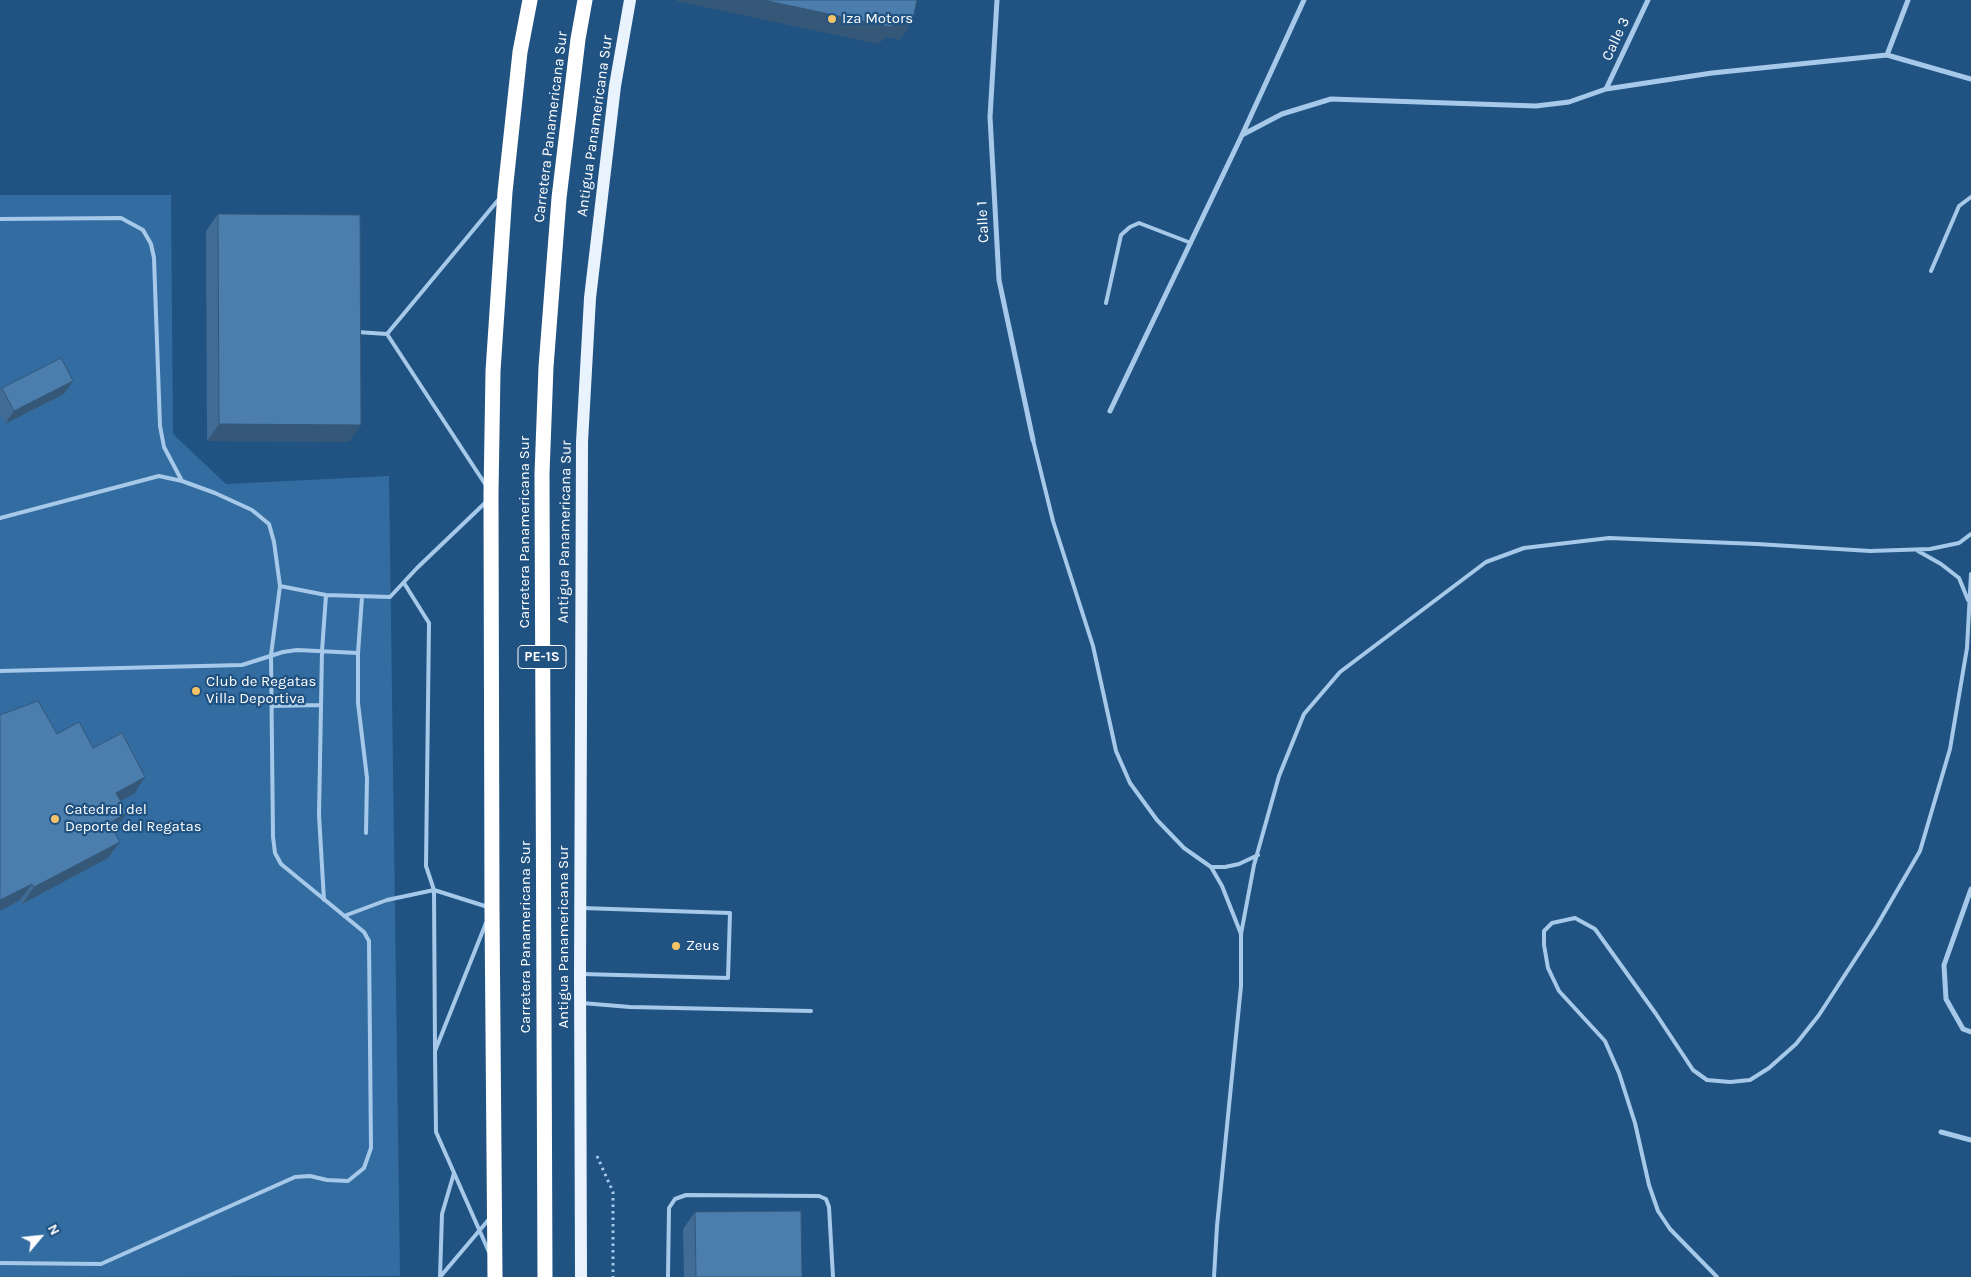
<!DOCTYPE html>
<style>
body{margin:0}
#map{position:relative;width:1971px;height:1277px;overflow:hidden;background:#205282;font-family:Karla,sans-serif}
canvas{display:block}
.north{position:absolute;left:15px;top:1212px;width:50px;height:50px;-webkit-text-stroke:4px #205282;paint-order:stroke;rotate:62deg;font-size:14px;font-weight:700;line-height:20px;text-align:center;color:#fff}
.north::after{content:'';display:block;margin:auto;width:18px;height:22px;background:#fff;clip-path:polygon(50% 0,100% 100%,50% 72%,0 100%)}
</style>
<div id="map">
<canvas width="1971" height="1277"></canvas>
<div class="north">N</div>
</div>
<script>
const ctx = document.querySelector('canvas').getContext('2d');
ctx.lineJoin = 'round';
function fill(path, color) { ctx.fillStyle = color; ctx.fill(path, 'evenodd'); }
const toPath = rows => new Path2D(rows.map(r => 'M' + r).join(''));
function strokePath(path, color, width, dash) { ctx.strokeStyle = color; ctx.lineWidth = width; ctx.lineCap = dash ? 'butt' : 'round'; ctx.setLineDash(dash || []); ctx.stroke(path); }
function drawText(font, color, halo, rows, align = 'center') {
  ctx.font = font + ' Karla,sans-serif'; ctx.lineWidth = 4.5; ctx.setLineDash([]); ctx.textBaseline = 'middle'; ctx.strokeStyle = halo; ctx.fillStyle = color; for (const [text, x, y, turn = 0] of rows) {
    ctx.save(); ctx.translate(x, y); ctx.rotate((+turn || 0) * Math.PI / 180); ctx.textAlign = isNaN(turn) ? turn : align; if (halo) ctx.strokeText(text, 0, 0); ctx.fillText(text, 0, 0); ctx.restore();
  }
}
fill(toPath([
 [0,195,171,195,173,434,226,484,389,476,400,1276,0,1277]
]), '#336ca1');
strokePath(toPath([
 [597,1156,613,1192,613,1277]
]), '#a6c9e9', 3, [2.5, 4]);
strokePath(toPath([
 [0,219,121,218,143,230,151,244,154,258,160,426,164,447,182,481],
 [1931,271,1959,206,1971,197],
 [1106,303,1121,235,1130,227,1139,223,1191,243],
 [357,332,387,334],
 [1033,440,1053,521,1093,646,1116,751,1130,783,1157,820,1184,848,1211,867,1222,886,1241,934,1241,986,1217,1226,1214,1277],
 [487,487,387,334,499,199],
 [0,518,159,476,182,481,215,493,252,510,269,524,274,542,280,586,326,595,390,597,417,568,486,502],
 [1918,551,1941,564,1959,578,1968,600],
 [404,583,429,623,426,866,434,890,488,907],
 [362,597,358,653,358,703,367,778,366,833],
 [0,671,242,665,283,652,297,650,358,653],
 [272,706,320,705],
 [1211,867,1225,867,1239,864,1258,855],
 [324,900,319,815,322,651,326,595],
 [582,908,730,913,728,978,582,974],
 [344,916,387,900,434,890,435,1049],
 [486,923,435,1051,436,1132,489,1252],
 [1241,934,1254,865,1279,776,1304,714,1340,672,1486,562,1524,548,1609,538,1757,544,1870,551,1930,549,1959,543,1971,534],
 [582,1003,630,1007,811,1011],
 [0,1263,101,1264,295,1177,310,1176,327,1180,348,1181,364,1168,371,1148,369,941,364,932,281,864,275,853,273,837,271,655,280,586],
 [440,1277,442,1214,454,1173],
 [440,1277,490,1218],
 [668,1277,669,1208,675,1199,686,1195,819,1196,826,1199,829,1207,833,1277],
 [1717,1277,1670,1229,1658,1211,1649,1185,1635,1123,1619,1073,1605,1041,1559,991,1548,968,1544,945,1544,931,1552,923,1575,918,1595,929,1656,1014,1693,1070,1707,1080,1730,1082,1750,1080,1769,1068,1796,1044,1819,1015,1876,927,1920,851,1950,749,1967,648,1971,574]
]), '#a6c9e9', 4);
strokePath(toPath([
 [997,0,990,117,999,280,1033,440],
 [1887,55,1908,0],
 [1606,89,1648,0],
 [1242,135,1282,114,1331,99,1536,106,1569,102,1606,89,1712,73,1887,55,1971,79],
 [1110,411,1242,135,1304,0],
 [1971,889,1944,965,1946,999,1963,1029,1971,1032],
 [1941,1132,1971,1140]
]), '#a6c9e9', 5);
strokePath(toPath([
 [581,1277,580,974,582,442,590,298,615,86,630,0]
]), '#e9f3fe', 12);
strokePath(toPath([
 [495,1277,492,909,491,494,493,371,505,192,520,52,530,0],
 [545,1277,542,474,546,367,559,198,578,39,585,0]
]), '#fff', 15);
fill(toPath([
 [218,214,349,442,207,441,206,231],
 [73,381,64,394,5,424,0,414,0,391,2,388],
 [0,715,57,734,93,748,134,794,120,801,115,830,113,831,120,842,108,858,22,904,20,900,0,911],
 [695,1212,802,1277,684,1277,683,1229]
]), '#416c95');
fill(toPath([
 [677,0,763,0,899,20,912,23,900,40,887,37,878,44,676,1],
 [73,381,64,394,5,424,14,411],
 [219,424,361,425,349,442,207,441],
 [145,777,134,794,104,809,116,793],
 [127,813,115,830,98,839,109,823],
 [120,842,108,858,22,904,34,887],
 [32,884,20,900,0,911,0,900]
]), '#355879');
const building = toPath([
 [763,0,917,0,912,23,899,20,890,27,763,0],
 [218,214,360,215,361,425,219,424,218,214],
 [61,358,73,381,14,411,2,388,61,358],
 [38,701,57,734,79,722,93,748,122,733,145,777,116,793,127,813,109,823,120,842,34,887,32,884,0,900,0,715,38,701],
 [801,1211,802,1277,696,1277,695,1212,801,1211]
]);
fill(building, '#4c7ead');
strokePath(building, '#355879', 1);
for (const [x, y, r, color] of [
 [832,19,5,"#f6c267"],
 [196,691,5,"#f6c267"],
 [55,819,5,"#f6c267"],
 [676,946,5,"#f6c267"]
]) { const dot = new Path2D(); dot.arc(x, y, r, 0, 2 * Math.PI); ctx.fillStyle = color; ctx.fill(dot); strokePath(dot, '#205282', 2); }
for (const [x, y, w] of [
 [542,657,48]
]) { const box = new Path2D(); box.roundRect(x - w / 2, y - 11.5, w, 23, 4); ctx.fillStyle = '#205282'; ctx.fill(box); strokePath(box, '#fff', 1); }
drawText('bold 14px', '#fff', null, [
 ["PE-1S",542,657]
]);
drawText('15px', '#fff', '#205282', [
 ["Iza Motors",842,19],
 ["Club de Regatas",206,682],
 ["Villa Deportiva",206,699],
 ["Catedral del",65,810],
 ["Deporte del Regatas",65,827],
 ["Zeus",686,946]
], 'left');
drawText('15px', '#fff', '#205282', [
 ["Calle 3",1616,39,-65],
 ["Antigua Panamericana Sur",595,126,-82],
 ["Carretera Panamericana Sur",551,127,-83],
 ["Calle 1",983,222,-93],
 ["Carretera Panamericana Sur",525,532,-90],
 ["Antigua Panamericana Sur",565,532,-89],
 ["Carretera Panamericana Sur",526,937,-90],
 ["Antigua Panamericana Sur",564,937,-90]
]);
</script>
